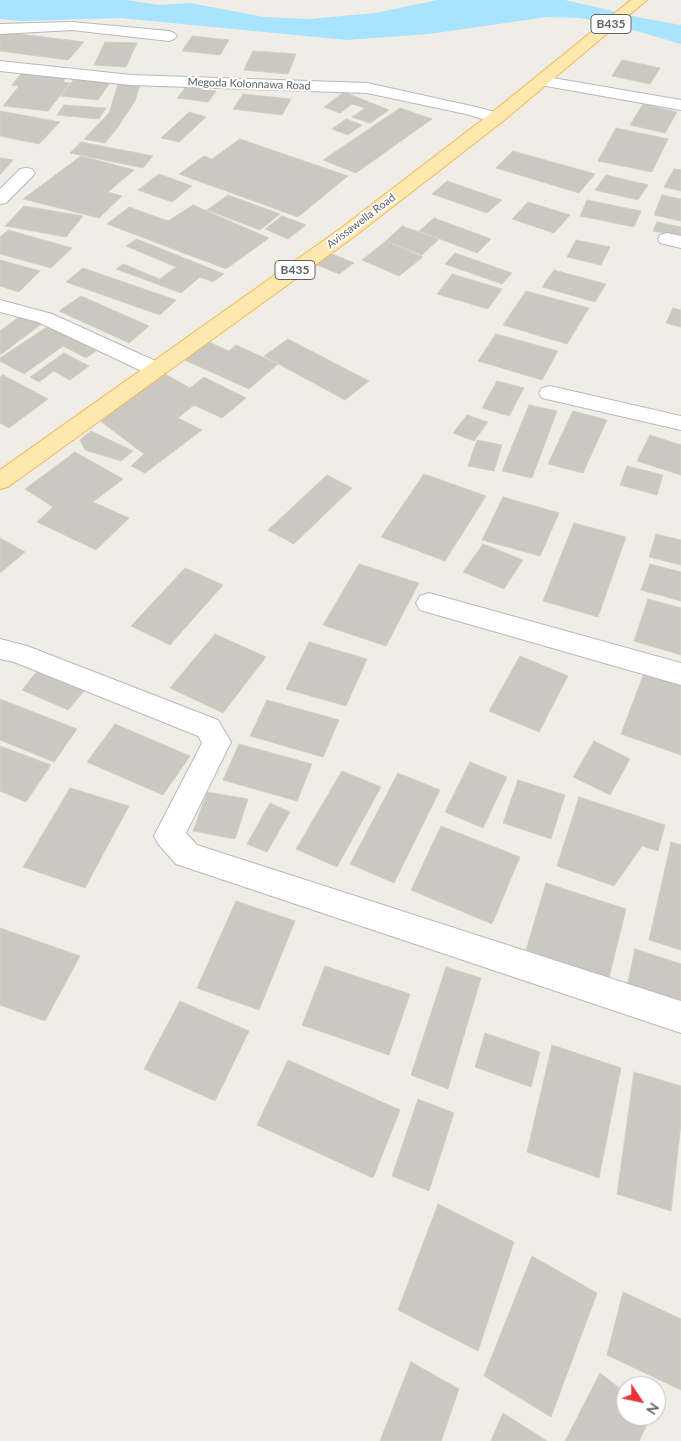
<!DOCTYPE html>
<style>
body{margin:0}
#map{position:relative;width:681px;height:1441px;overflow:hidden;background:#f0ede6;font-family:Lato,sans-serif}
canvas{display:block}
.north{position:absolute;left:616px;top:1376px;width:50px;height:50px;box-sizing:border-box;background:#fff;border:1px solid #bfc1c2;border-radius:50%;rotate:124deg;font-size:14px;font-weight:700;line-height:20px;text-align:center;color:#5e6367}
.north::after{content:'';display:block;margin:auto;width:18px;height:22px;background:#ec3138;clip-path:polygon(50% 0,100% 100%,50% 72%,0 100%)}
</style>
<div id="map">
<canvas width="681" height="1441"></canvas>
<div class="north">N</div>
</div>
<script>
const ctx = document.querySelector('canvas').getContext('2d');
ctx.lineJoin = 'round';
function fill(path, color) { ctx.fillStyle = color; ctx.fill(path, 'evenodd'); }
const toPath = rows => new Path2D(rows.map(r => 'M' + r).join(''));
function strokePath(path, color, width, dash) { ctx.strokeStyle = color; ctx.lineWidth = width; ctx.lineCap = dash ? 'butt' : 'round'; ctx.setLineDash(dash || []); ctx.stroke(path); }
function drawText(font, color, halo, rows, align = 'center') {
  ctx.font = font + ' Lato,sans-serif'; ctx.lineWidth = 4; ctx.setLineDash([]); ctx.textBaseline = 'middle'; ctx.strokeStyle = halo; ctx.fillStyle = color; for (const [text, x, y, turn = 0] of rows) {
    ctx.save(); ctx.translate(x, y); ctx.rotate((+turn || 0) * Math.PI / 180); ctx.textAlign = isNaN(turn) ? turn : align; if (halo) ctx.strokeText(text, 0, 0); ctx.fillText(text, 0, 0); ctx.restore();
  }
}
fill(toPath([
 [0,0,126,0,159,5,190,3,264,17,310,19,375,13,438,0,565,0,642,18,681,25,681,44,612,24,580,18,547,17,429,34,346,40,121,18,21,21,0,19]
]), '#a8e3ff');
const building = toPath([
 [3,32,84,42,68,60,0,51,0,34,3,32],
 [192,36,229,40,220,55,182,51,192,36],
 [105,42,137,43,126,67,94,65,105,42],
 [253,51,296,54,288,74,244,70,253,51],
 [622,60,660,68,650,84,612,76,622,60],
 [23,71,67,76,63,82,70,83,48,111,3,106,19,86,12,85,23,71],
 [76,76,112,80,98,100,61,96,76,76],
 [119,81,141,82,135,101,118,127,105,143,84,139,109,113,119,81],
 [186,87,216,91,208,102,177,98,186,87],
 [344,92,389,110,370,123,352,117,365,108,352,104,340,113,324,107,344,92],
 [243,94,291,99,282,115,233,109,243,94],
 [643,104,677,112,665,133,630,125,643,104],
 [64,105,106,108,99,119,57,115,64,105],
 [400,108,432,119,356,173,323,160,400,108],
 [0,111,60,122,39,144,0,136,0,111],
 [189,112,206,117,179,142,161,138,189,112],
 [346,119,362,125,348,135,332,129,346,119],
 [616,128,668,139,652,172,598,161,616,128],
 [240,139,348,176,298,217,179,174,204,156,212,159,240,139],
 [81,142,153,156,143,168,70,153,81,142],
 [513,151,595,174,579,193,496,168,513,151],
 [81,156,134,170,108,192,122,196,99,218,23,199,81,156],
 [0,158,13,160,0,175,0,158],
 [674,169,681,170,681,191,664,187,674,169],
 [159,174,192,186,172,202,138,190,159,174],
 [606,175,648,185,638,200,595,190,606,175],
 [447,181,502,200,487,213,432,194,447,181],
 [228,195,280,214,260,230,207,210,228,195],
 [662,195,681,199,681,221,654,215,662,195],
 [587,200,641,211,634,227,580,216,587,200],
 [528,202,570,215,554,233,512,219,528,202],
 [193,205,269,238,226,269,107,224,129,207,168,221,193,205],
 [24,206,83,216,66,237,5,226,24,206],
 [282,216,306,225,288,239,265,229,282,216],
 [434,218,491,239,477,253,419,231,434,218],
 [657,222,681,227,681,236,653,231,657,222],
 [402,226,439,239,422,255,386,241,402,226],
 [8,230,72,248,51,268,0,254,0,237,8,230],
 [137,239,224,274,213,282,200,277,181,293,116,269,123,264,160,279,176,267,126,246,137,239],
 [576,240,610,247,601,265,567,257,576,240],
 [386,241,423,257,399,276,362,260,386,241],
 [325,251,354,263,339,274,310,262,325,251],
 [455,253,512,273,502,284,445,264,455,253],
 [0,260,40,271,19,292,0,286,0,260],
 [83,268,176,300,160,315,66,282,83,268],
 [554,270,606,284,595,302,542,287,554,270],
 [452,274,502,289,488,309,437,294,452,274],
 [526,291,589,308,567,344,503,325,526,291],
 [81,296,149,326,129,343,59,311,81,296],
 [673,308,681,310,681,327,666,323,673,308],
 [23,314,43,323,0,355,0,331,23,314],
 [50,325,99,349,86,358,63,346,24,374,0,361,0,358,50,325],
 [496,334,558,351,542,380,478,361,496,334],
 [202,339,229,351,236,345,278,364,249,389,180,358,202,339],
 [288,339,369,381,345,400,264,356,288,339],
 [64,353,89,366,70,380,54,371,39,382,30,377,64,353],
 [163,373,190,388,204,377,246,398,222,418,194,405,178,418,202,430,145,473,131,466,144,454,99,420,163,373],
 [3,375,48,399,9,428,0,423,0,377,3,375],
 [497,381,524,388,509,416,482,408,497,381],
 [529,405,557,411,532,478,502,471,529,405],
 [573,411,607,420,583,473,548,464,573,411],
 [467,415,488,422,474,441,453,433,467,415],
 [91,431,133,451,121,461,85,450,80,440,91,431],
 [650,435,681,445,681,475,637,461,650,435],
 [477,440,502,445,494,471,468,466,477,440],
 [75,452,123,479,93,502,129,518,96,550,37,522,53,507,25,489,75,452],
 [627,466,663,475,657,495,620,485,627,466],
 [424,474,486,496,445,561,381,537,424,474],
 [327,475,352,488,294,544,268,530,327,475],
 [503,497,559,513,540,556,482,540,503,497],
 [574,523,626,537,598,617,543,601,574,523],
 [656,534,681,540,681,565,649,557,656,534],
 [0,538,25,552,0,573,0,538],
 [483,544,523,560,504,589,463,572,483,544],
 [359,564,419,583,386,646,323,625,359,564],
 [650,564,681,572,681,601,641,590,650,564],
 [185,568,223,585,170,645,131,626,185,568],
 [648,599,681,608,681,655,634,641,648,599],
 [215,634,266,657,223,713,170,688,215,634],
 [309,642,367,659,346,706,286,689,309,642],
 [520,656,568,676,539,732,489,711,520,656],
 [38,670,85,690,68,710,22,690,38,670],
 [644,673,681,685,681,755,621,734,644,673],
 [0,699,77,729,54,762,0,740,0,699],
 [267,700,339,720,323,757,250,736,267,700],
 [115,724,190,756,163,795,87,762,115,724],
 [594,741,630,759,610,795,573,777,594,741],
 [239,744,312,764,297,801,223,780,239,744],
 [0,746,51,765,26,802,0,791,0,746],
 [470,762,507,777,483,828,445,812,470,762],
 [342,771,381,787,337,867,296,849,342,771],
 [398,773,440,790,394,883,350,864,398,773],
 [518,780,565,795,551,839,503,823,518,780],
 [70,788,129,806,85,888,23,867,70,788],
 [207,792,248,799,235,839,193,831,207,792],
 [579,797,665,825,658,851,642,846,614,886,557,866,579,797],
 [270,803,290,812,267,852,247,844,270,803],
 [441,826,520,857,492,924,411,890,441,826],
 [671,842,681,845,681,950,649,940,671,842],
 [546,883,626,909,609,978,526,950,546,883],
 [236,901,295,921,259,1010,197,988,236,901],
 [0,928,80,956,45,1021,0,1005,0,928],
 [635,949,681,964,681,1008,626,991,635,949],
 [325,966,410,994,389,1055,302,1025,325,966],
 [446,967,481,978,448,1089,411,1075,446,967],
 [180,1001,249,1031,215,1101,144,1069,180,1001],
 [485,1033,540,1052,531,1087,475,1067,485,1033],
 [552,1045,621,1068,599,1178,527,1152,552,1045],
 [288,1060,400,1110,373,1178,257,1125,288,1060],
 [634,1072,681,1086,681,1123,671,1211,617,1194,634,1072],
 [418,1099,454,1113,429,1191,392,1176,418,1099],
 [438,1204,514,1242,478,1351,398,1310,438,1204],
 [532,1256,597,1293,551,1417,484,1376,532,1256],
 [623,1292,681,1319,681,1390,607,1355,623,1292],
 [411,1362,459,1389,441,1441,380,1441,411,1362],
 [600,1373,626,1393,626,1416,651,1416,639,1441,565,1441,600,1373],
 [503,1413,547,1441,491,1441,503,1413]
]);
fill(building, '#cbc8c2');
strokePath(building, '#d5cec4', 1);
const minor = toPath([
 [72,22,169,31,174,33,177,36,174,39,169,41,72,30,0,34,0,24,72,22],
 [0,61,131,75,367,83,476,107,502,114,504,118,502,122,496,123,466,114,367,93,131,85,0,71,0,61],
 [541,76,681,100,681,110,535,84,533,81,535,78,541,76],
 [26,168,32,169,35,173,32,177,6,203,0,204,0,189,20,169,26,168],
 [667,233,681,236,681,248,660,243,658,239,660,235,667,233],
 [0,300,52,314,162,364,166,369,162,374,155,376,148,374,38,322,0,312,0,300],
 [550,386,681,416,681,430,542,398,539,393,542,388,550,386],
 [429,593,681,663,681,685,420,610,416,603,420,596,429,593],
 [0,639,27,646,218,720,231,742,186,833,197,845,681,1001,681,1033,176,864,159,845,154,836,202,743,198,736,14,662,0,659,0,639]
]);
const primary = toPath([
 [631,0,647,0,502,122,351,239,8,487,0,489,0,470,337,231,490,114,631,0]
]);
strokePath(minor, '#b7b9bd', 2);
strokePath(primary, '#f3b85c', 2);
fill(minor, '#fff');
fill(primary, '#ffe8ad');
drawText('11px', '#5e6367', '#fff', [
 ["Megoda Kolonnawa Road",249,84,2],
 ["Avissawella Road",361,221,-37]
]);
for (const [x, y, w] of [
 [611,24,40],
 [295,270,40]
]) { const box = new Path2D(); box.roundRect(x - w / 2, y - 9.5, w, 19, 4); ctx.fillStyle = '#fff'; ctx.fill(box); strokePath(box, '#5e6367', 1); }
drawText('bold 12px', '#5e6367', null, [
 ["B435",611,24],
 ["B435",295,270]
]);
</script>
